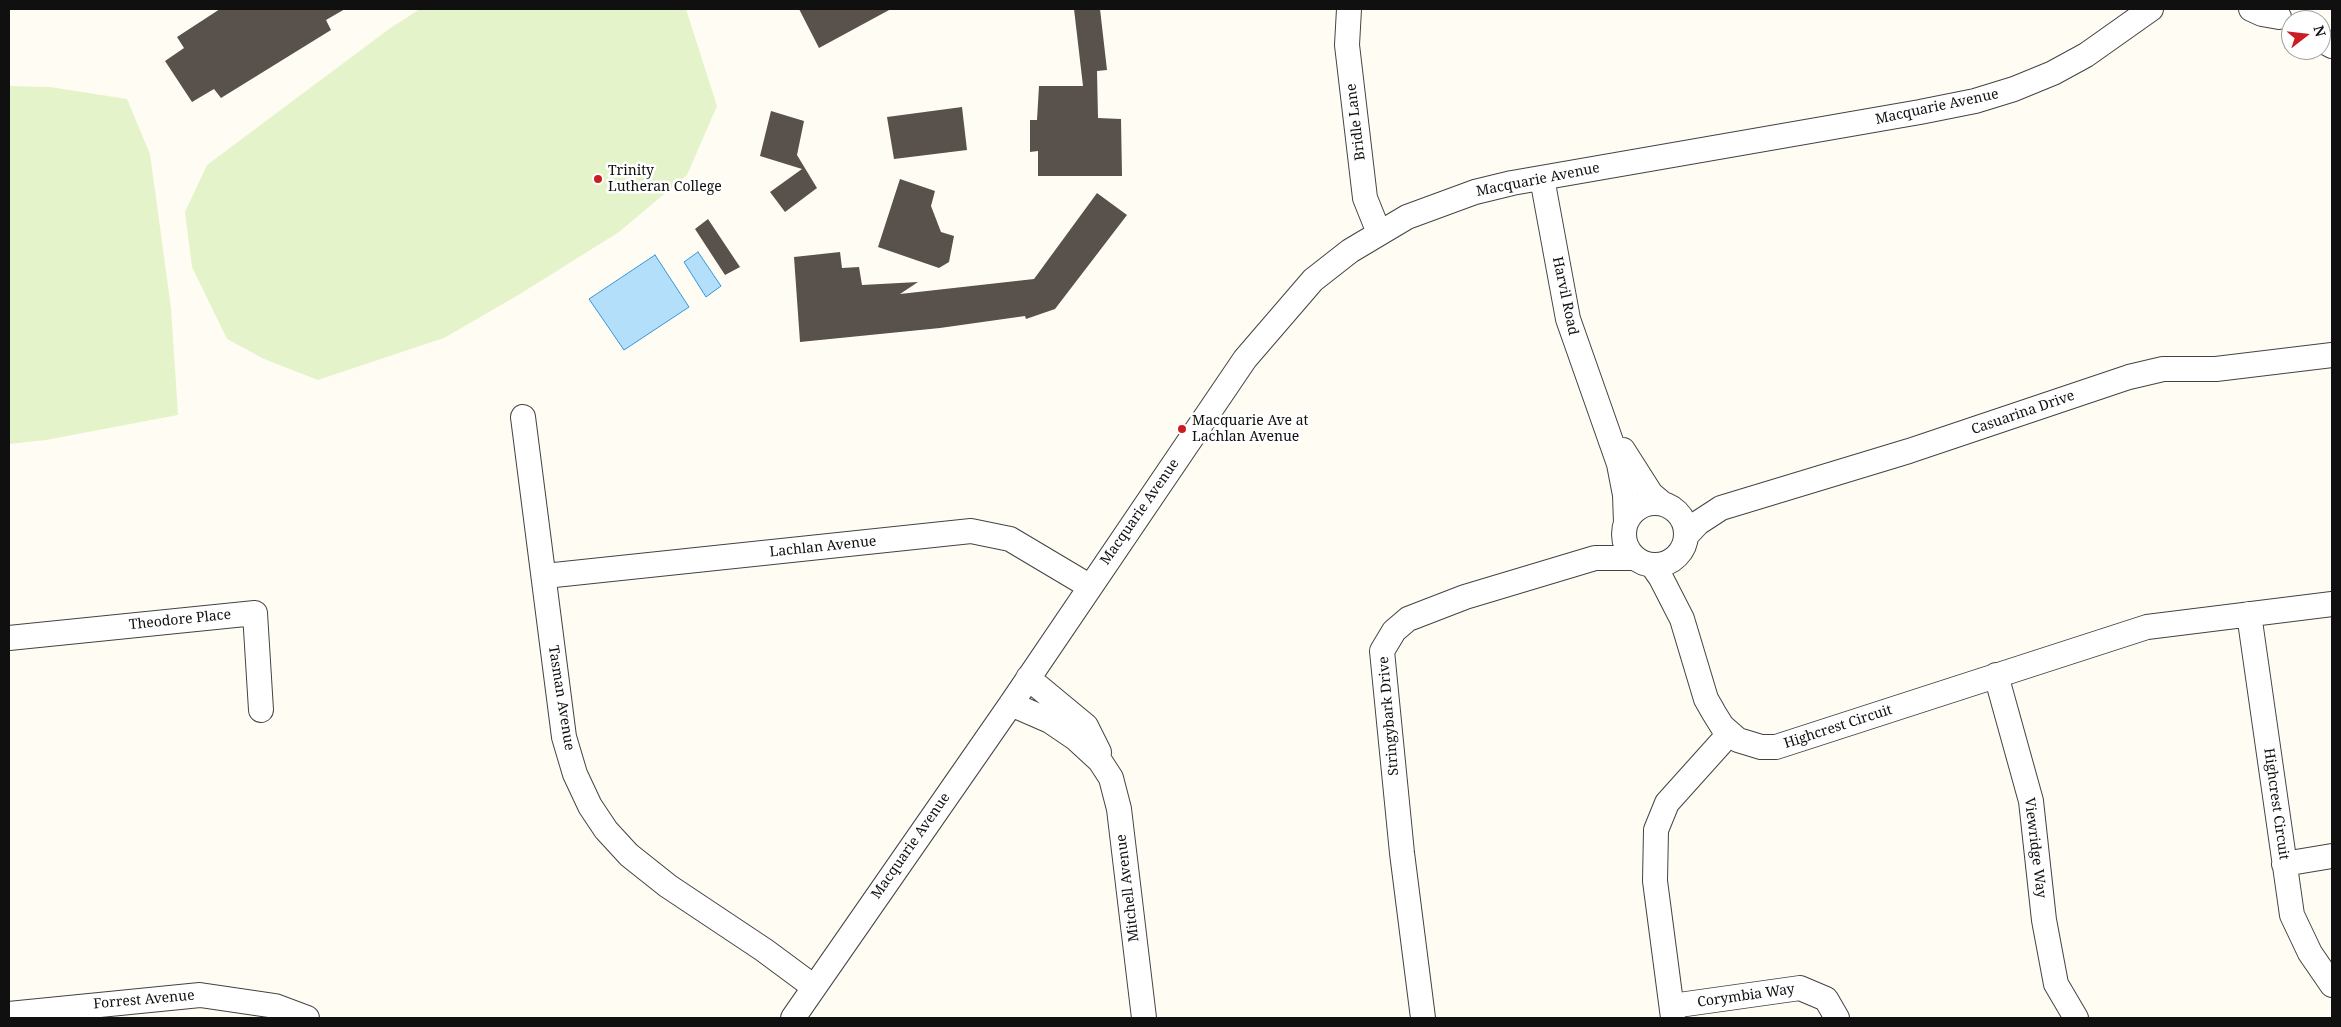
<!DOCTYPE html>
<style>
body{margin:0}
#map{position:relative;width:2341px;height:1027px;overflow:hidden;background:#fffdf3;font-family:"Noto Serif",serif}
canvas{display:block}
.frame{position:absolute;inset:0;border:10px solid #101010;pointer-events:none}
.north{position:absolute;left:2281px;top:10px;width:50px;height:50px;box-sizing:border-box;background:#fff;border:1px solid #9f9f9f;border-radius:50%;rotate:74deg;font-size:14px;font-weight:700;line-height:20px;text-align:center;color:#101010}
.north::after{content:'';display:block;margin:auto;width:18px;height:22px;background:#cb1d24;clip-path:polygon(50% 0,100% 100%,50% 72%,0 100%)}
</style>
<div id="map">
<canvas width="2341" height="1027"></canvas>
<div class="frame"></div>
<div class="north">N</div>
</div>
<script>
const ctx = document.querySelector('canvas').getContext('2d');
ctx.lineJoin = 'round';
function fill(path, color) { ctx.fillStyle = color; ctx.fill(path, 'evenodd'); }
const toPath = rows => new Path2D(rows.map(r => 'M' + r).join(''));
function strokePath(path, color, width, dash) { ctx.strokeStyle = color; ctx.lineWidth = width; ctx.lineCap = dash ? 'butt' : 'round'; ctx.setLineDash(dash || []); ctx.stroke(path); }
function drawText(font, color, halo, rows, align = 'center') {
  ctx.font = font + ' "Noto Serif",serif'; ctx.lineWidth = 5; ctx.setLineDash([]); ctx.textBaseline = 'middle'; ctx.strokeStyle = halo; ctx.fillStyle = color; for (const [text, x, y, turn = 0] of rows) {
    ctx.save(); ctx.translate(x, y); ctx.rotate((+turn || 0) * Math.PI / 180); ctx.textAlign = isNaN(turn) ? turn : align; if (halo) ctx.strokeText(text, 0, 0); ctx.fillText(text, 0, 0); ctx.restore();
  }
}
fill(toPath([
 [420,9,686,9,717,106,687,175,619,232,520,294,444,338,318,380,264,359,227,339,192,267,185,212,207,165,389,29],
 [9,86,50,87,127,99,150,154,171,308,178,415,46,440,9,444]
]), '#e5f3cb');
const water = toPath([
 [698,252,721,286,706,297,684,262,698,252],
 [655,255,689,307,624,350,589,299,655,255]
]);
fill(water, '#b3dffa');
strokePath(water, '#3595d7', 1);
fill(toPath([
 [220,9,345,9,326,20,331,30,221,98,214,89,192,102,165,61,184,48,177,37],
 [799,9,891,9,819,48],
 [1074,9,1100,9,1107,70,1097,71,1098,118,1121,119,1122,176,1038,176,1038,151,1030,152,1030,120,1037,120,1039,86,1083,86],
 [962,107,967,150,894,159,887,117],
 [771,111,804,121,797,155,817,188,785,212,770,192,802,169,760,156],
 [900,179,935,191,931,206,941,232,954,236,949,262,939,268,878,247],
 [1097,193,1127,215,1055,309,1026,319,1025,316,940,328,800,342,794,257,840,252,842,268,859,267,862,285,918,282,900,294,1034,279],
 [708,219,740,267,725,275,695,229]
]), '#59514b');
const street = toPath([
 [1349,9,1347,45,1365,198,1379,233],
 [2251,9,2262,14,2279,17],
 [2321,40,2332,46],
 [1542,178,1568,319,1619,464,1625,495,1626,523],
 [523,417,564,737,575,774,590,806,606,830,629,855,668,886,764,950,814,987],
 [1623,450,1651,494,1663,504],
 '1624 534a31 31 0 1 1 62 0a31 31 0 1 1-62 0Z',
 [1686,536,1698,523,1721,508,1909,451,2129,377,2163,369,2216,369,2332,355],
 [1652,565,1661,578,1682,619,1706,699,1714,713,1722,726,1738,740,1761,747,1776,747,2147,627,2332,604],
 [545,576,971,531,1010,539,1089,586],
 [2249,614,2292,915,2310,953,2332,985],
 [9,638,255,613,261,710],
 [1996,675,2031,801,2044,920,2056,984,2076,1018],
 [1028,678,1086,726,1099,752],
 [1011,704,1050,721,1075,738,1100,761,1111,778,1119,809,1144,1018],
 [2284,864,2332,856],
 [1672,1006,1800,988,1826,999,1837,1018],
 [9,1014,200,995,275,1006,307,1018],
 [793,1018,1011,704,1245,359,1313,280,1350,251,1407,217,1475,192,1512,183,1920,112,1975,101,2014,89,2053,73,2086,55,2151,9],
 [1423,1018,1402,853,1382,651,1394,631,1408,619,1465,597,1595,558,1635,558],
 [1673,1018,1655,881,1656,830,1667,803,1729,734]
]);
strokePath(street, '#434343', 26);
strokePath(street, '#fff', 24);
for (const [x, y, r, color] of [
 [598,179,5,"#cb1d24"],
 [1182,429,5,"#cb1d24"]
]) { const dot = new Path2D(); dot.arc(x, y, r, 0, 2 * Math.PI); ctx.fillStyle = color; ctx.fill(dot); strokePath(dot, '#fff', 2); }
drawText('14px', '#101010', '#fff', [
 ["Macquarie Avenue",1937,107,-12],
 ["Bridle Lane",1356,122,-97],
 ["Macquarie Avenue",1538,180,-11],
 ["Harvil Road",1565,296,78],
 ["Casuarina Drive",2023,413,-19],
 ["Macquarie Avenue",1140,512,-55],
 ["Lachlan Avenue",823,547,-6],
 ["Theodore Place",180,620,-6],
 ["Tasman Avenue",561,698,81],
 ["Stringybark Drive",1389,716,-95],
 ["Highcrest Circuit",1838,727,-18],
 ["Highcrest Circuit",2276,804,82],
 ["Macquarie Avenue",911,846,-55],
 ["Viewridge Way",2035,848,83],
 ["Mitchell Avenue",1128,888,-97],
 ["Corymbia Way",1746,996,-8],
 ["Forrest Avenue",144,1000,-5]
]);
drawText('14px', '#101010', '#fff', [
 ["Trinity",608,171],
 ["Lutheran College",608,187],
 ["Macquarie Ave at",1192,421],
 ["Lachlan Avenue",1192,437]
], 'left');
</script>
